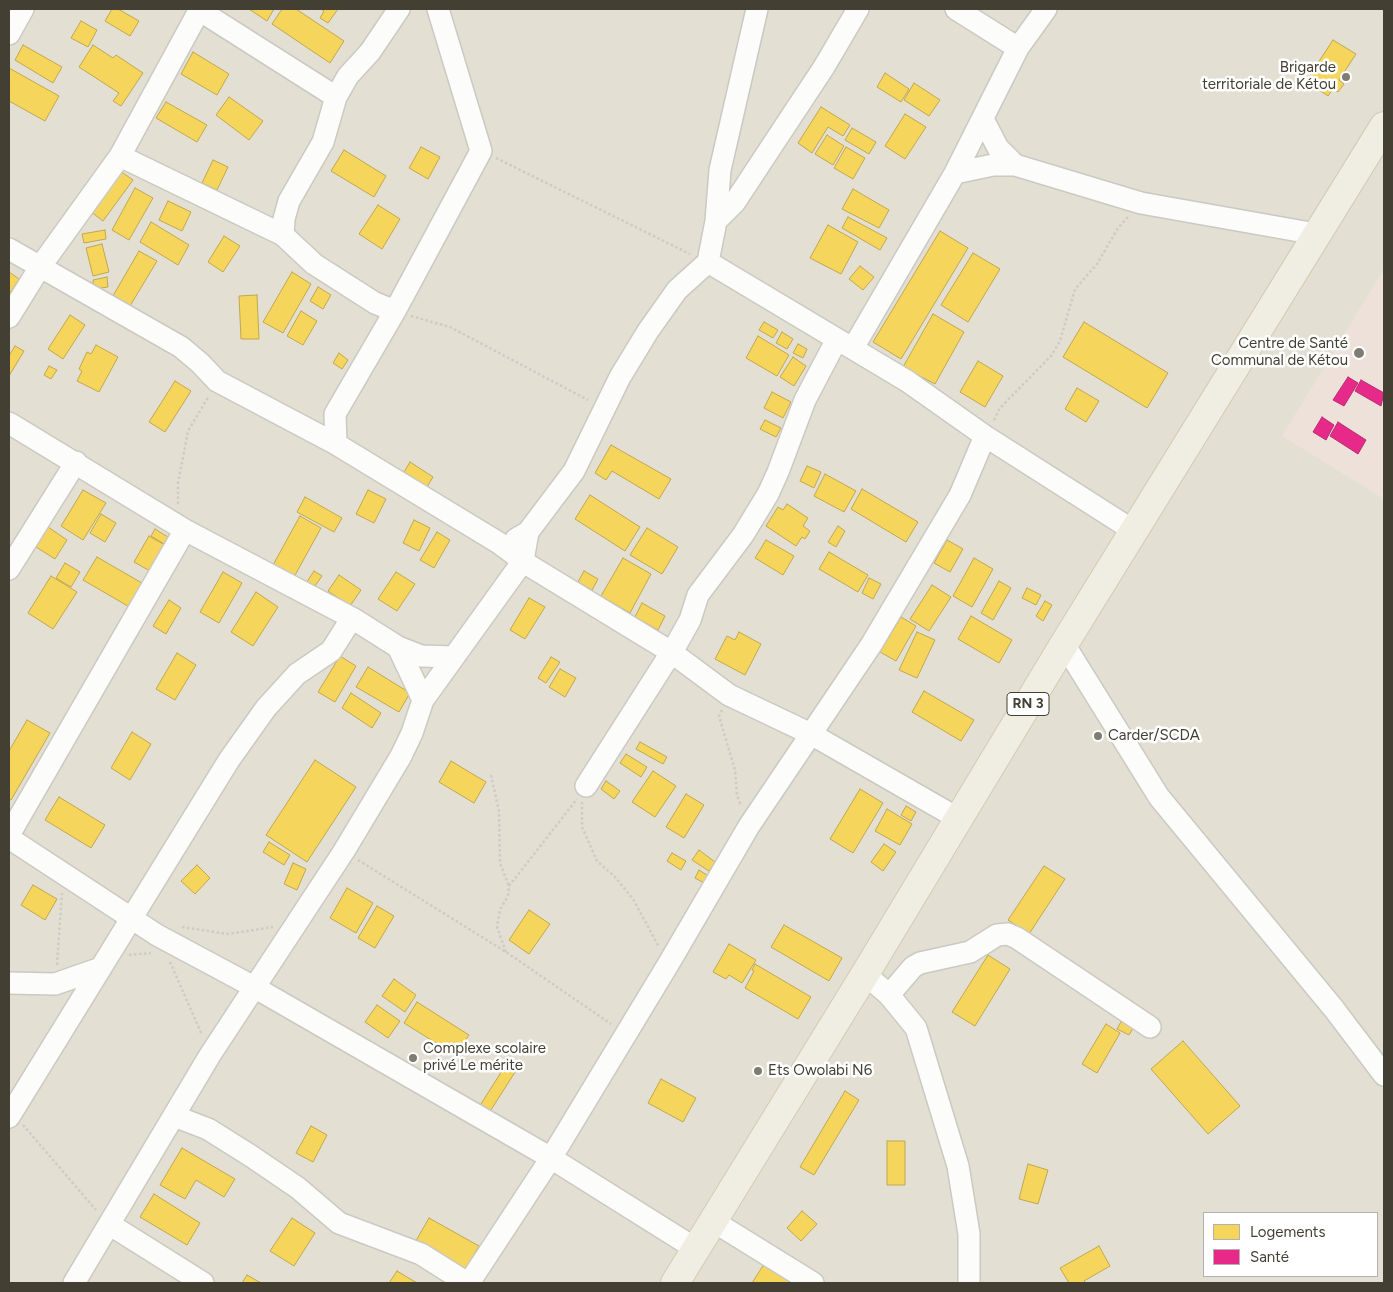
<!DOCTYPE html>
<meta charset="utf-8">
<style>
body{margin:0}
#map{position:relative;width:1393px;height:1292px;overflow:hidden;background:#eeede6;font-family:Figtree,sans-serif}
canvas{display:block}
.frame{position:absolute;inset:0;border:10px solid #433f33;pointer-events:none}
.legend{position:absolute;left:1203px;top:1212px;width:175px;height:65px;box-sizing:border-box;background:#fff;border:1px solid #b4b2ad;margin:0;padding:6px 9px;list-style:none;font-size:15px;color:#433f33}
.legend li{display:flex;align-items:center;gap:10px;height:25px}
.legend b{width:25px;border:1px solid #b4b2ad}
</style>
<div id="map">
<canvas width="1393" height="1292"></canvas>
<div class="frame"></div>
<ul class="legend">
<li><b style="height:14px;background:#f6d55c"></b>Logements</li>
<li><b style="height:14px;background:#e7298a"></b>Santé</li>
</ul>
</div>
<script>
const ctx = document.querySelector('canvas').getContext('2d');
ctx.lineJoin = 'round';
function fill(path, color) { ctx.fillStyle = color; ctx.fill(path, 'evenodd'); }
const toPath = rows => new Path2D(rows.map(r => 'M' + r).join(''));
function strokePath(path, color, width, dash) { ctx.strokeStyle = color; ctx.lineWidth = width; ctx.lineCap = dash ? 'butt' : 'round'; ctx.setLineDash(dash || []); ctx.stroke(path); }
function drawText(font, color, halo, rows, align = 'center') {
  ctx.font = font + ' Figtree,sans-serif'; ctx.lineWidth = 5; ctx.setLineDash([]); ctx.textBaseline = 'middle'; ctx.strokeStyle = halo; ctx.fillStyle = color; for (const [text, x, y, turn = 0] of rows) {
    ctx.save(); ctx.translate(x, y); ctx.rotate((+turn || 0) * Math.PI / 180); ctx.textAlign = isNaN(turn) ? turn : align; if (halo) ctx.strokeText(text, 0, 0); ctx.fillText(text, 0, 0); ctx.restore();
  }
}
fill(toPath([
 [9,9,1384,9,1384,1283,9,1283],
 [1204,1213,1377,1213,1377,1276,1204,1276]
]), '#e3e0d3');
fill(toPath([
 [1384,269,1384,499,1282,436]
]), '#eee1da');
const homes = toPath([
 [112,9,118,9,139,21,130,36,105,21,112,9],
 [249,9,274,9,267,21,249,9],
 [282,9,296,9,344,41,330,63,272,24,282,9],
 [321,9,338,9,328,23,320,18,324,11,321,9],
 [81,21,97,30,88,47,71,38,81,21],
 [1333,40,1356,54,1339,80,1344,84,1338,92,1333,89,1328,96,1306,81,1333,40],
 [23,45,62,67,53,83,15,60,23,45],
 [93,45,113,58,116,55,143,73,121,106,113,101,119,93,79,67,93,45],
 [193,52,229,74,217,95,181,74,193,52],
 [9,68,59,96,45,121,9,101,9,68],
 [885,73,909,89,901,102,877,87,885,73],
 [914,83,940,100,929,116,904,100,914,83],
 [229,97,263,121,249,140,216,115,229,97],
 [166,102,207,125,197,142,156,118,166,102],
 [821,107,850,125,843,136,828,127,812,153,798,143,821,107],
 [905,114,926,127,905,159,885,146,905,114],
 [852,128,876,142,869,154,845,140,852,128],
 [827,135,844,146,833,165,815,154,827,135],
 [421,147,440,157,428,179,409,168,421,147],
 [846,147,865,158,853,179,834,168,846,147],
 [344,150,386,176,374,197,331,171,344,150],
 [213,160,228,167,217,190,202,183,213,160],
 [120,171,133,180,103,221,90,211,120,171],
 [135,188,153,198,129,240,112,230,135,188],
 [853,189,889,210,879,228,842,209,853,189],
 [168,201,191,212,182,231,159,220,168,201],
 [378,205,400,219,382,249,359,234,378,205],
 [848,217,887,238,880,250,842,228,848,217],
 [151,222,189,245,178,265,140,242,151,222],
 [828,225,858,242,841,274,810,258,828,225],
 [105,230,106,239,84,243,82,234,105,230],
 [940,231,968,248,901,359,873,342,940,231],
 [224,236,240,246,223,272,208,262,224,236],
 [102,244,109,272,93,276,86,248,102,244],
 [139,251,157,261,127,311,110,301,139,251],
 [973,253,1000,269,968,322,941,305,973,253],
 [860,266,874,277,863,290,849,279,860,266],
 [9,272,19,279,11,292,9,290,9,272],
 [292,272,311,284,283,333,263,322,292,272],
 [107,277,108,287,94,289,93,280,107,277],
 [318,287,331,295,323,309,310,301,318,287],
 [257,295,259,339,241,339,239,296,257,295],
 [301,311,317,321,303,345,287,336,301,311],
 [933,314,964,332,935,384,903,367,933,314],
 [70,315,85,325,63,359,48,349,70,315],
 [764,322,778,330,773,338,759,330,764,322],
 [1084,322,1168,373,1147,408,1063,357,1084,322],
 [782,332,793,339,787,349,776,343,782,332],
 [758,336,789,355,777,376,746,358,758,336],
 [798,344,807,349,803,358,793,353,798,344],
 [96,345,118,357,99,392,77,381,82,371,79,369,87,352,91,354,96,345],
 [15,346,24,351,9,376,9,356,15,346],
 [339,353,348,360,342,369,333,363,339,353],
 [793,357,806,366,794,386,780,377,793,357],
 [978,361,1003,376,985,407,960,392,978,361],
 [49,366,57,370,51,379,44,375,49,366],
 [175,381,191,391,165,432,149,422,175,381],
 [1077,388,1099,401,1086,422,1065,409,1077,388],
 [772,392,791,402,783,418,764,408,772,392],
 [765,420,781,428,776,437,760,429,765,420],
 [611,445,671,479,659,499,612,471,606,480,595,473,611,445],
 [410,462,433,477,427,487,404,472,410,462],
 [807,466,821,472,814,488,800,481,807,466],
 [825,474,856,491,844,512,814,496,825,474],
 [862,489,918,522,906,542,851,509,862,489],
 [83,490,106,503,83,540,61,526,83,490],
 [368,490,386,499,374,523,356,514,368,490],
 [590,495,640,527,625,551,575,519,590,495],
 [305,497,342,518,334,532,297,512,305,497],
 [787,504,808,518,803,526,810,531,805,539,802,537,796,546,766,526,778,507,783,510,787,504],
 [101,514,116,523,105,542,90,533,101,514],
 [300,516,321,528,294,577,273,565,300,516],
 [414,520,430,528,419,551,403,543,414,520],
 [838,526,845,531,836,547,828,542,838,526],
 [48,527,67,540,55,559,36,547,48,527],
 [647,528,678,547,662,574,630,555,647,528],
 [155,529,168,537,164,544,151,536,155,529],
 [437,532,450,540,434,568,420,560,437,532],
 [149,536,165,545,150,571,134,562,149,536],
 [766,540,794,556,783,575,755,558,766,540],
 [947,540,963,549,950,572,934,563,947,540],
 [829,552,868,575,858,592,819,569,829,552],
 [97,557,147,586,133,609,83,580,97,557],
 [623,558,651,574,630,613,601,596,623,558],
 [974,558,993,569,972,607,953,596,974,558],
 [65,563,80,572,71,587,56,578,65,563],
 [314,571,322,576,312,590,305,585,314,571],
 [584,571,598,579,592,590,578,582,584,571],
 [223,572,242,583,219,623,200,612,223,572],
 [396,572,415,584,397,611,378,599,396,572],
 [339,575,361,590,350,606,328,591,339,575],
 [51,576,77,592,53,629,28,613,51,576],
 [869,578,881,584,873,599,862,593,869,578],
 [999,581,1011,588,993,620,981,613,999,581],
 [932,585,951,597,929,631,910,619,932,585],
 [1027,588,1041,595,1036,605,1022,598,1027,588],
 [256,592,278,607,253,646,231,632,256,592],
 [529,598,545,607,525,639,510,630,529,598],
 [169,600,181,608,166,634,153,626,169,600],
 [1045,601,1052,605,1043,621,1036,616,1045,601],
 [642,603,665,616,658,630,635,617,642,603],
 [971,616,1012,640,999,663,958,639,971,616],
 [901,617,916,626,896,661,880,652,901,617],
 [739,632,761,644,745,675,715,659,727,636,735,640,739,632],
 [917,632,935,640,917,678,899,670,917,632],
 [177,653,196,665,175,700,156,689,177,653],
 [340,656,356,666,335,702,318,692,340,656],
 [551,657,560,662,546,683,538,678,551,657],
 [368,667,410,693,399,712,356,687,368,667],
 [560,669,576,678,565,697,549,687,560,669],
 [924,691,974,720,961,741,912,712,924,691],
 [351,693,381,713,372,728,342,708,351,693],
 [27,720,50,733,11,800,9,799,9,751,27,720],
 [132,732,151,744,130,780,111,768,132,732],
 [640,742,667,757,663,764,636,749,640,742],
 [626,754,647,767,641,777,620,763,626,754],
 [315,760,356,787,307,862,266,835,315,760],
 [451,761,486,782,474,803,439,782,451,761],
 [653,771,676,786,655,817,632,802,653,771],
 [606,781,620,791,614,799,601,789,606,781],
 [860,789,883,803,853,853,830,839,860,789],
 [686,794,704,805,684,838,666,827,686,794],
 [59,797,105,825,91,848,45,820,59,797],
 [906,806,916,812,911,821,901,815,906,806],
 [887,809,912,824,900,845,875,831,887,809],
 [269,842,290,855,284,865,263,852,269,842],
 [884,844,896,852,883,871,871,862,884,844],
 [699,850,715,862,709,871,692,860,699,850],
 [672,853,686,861,681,870,667,861,672,853],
 [293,863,306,869,297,890,284,884,293,863],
 [197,865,210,878,195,894,181,881,197,865],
 [1044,866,1065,879,1029,934,1008,920,1044,866],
 [699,870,710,877,706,884,695,878,699,870],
 [33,885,57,899,45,920,21,905,33,885],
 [347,888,373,903,356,933,330,918,347,888],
 [377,906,394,916,375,948,358,938,377,906],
 [529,910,550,924,529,954,509,940,529,910],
 [784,925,842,958,829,981,771,947,784,925],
 [729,944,756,960,742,983,729,975,726,979,713,972,729,944],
 [988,955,1010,969,975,1026,952,1012,988,955],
 [755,964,811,997,798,1019,745,988,754,971,752,970,755,964],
 [394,979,416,995,405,1012,382,996,394,979],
 [417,1002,469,1035,455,1055,404,1023,417,1002],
 [377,1005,400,1021,388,1038,365,1022,377,1005],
 [1123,1018,1135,1025,1129,1035,1117,1029,1123,1018],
 [1106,1024,1120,1033,1097,1073,1082,1064,1106,1024],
 [1183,1041,1240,1106,1208,1134,1151,1069,1183,1041],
 [507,1063,517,1069,489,1113,479,1107,507,1063],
 [661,1079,696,1098,683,1122,648,1103,661,1079],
 [845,1091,859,1100,814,1175,800,1167,845,1091],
 [311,1126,327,1135,313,1162,296,1153,311,1126],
 [887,1141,905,1141,905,1185,887,1185,887,1141],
 [182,1148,235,1179,224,1197,196,1180,185,1199,160,1185,182,1148],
 [1028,1164,1048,1170,1038,1204,1019,1199,1028,1164],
 [154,1194,200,1223,187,1245,140,1217,154,1194],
 [802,1211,817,1224,801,1241,787,1228,802,1211],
 [292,1218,315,1233,294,1266,270,1251,292,1218],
 [429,1218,479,1246,463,1274,413,1246,429,1218],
 [1099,1246,1110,1266,1084,1281,1086,1283,1069,1283,1060,1268,1099,1246],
 [766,1261,801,1283,752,1283,766,1261],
 [397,1271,417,1283,389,1283,397,1271],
 [247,1275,261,1283,242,1283,247,1275]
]);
fill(homes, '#f6d55c');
strokePath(homes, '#c0a850', 1);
const health = toPath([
 [1348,377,1358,383,1344,406,1333,400,1348,377],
 [1361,380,1384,393,1381,406,1355,391,1361,380],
 [1322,417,1334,425,1326,440,1313,432,1322,417],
 [1338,422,1366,440,1358,454,1330,436,1338,422]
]);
fill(health, '#e7298a');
strokePath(health, '#b63070', 1);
const minor = toPath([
 [956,9,1018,48],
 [199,10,336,97],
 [9,34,23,9],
 [983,119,998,148,1015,165],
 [120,156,283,235,314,264,375,303,395,311],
 [955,173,993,165,1015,165,1141,203,1316,234],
 [716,221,735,202,758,167,824,67,858,9],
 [283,235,284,219,289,201,323,142,336,97,348,76,370,52,399,9],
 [9,249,181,347,200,363,217,381,336,444,499,543,530,566,671,652,729,695,811,734,959,819],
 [708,262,907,381,985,436,1134,531],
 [9,317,40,267,120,156,200,9],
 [853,348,955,173,1018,48,1046,9],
 [9,423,185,530,352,618,398,647,421,656,454,657],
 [336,444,335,414,395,311,481,151,438,9],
 [516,539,528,532,574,471,620,377,648,331,677,290,708,262,716,221,720,170,757,9],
 [9,569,76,462],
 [1064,644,1159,797,1334,1009,1384,1075],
 [398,647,423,700],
 [586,786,676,645,690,620,698,595,743,535,768,494,778,472,805,400,836,341],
 [9,835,185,530],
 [9,838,157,935,254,987,551,1158,696,1249],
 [865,974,889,995,916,1028,958,1166,969,1234,969,1283],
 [9,983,55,984,101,968],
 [889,995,913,967,920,963,970,952,997,935,1008,934,1017,938,1150,1027],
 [174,1116,208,1129,251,1156,298,1188,339,1223,421,1254,467,1283],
 [9,1117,229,760,266,708,297,674,331,651,352,618],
 [713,1221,813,1283],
 [109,1224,203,1283],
 [74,1283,210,1055,344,851,401,756,412,733,423,700,523,561,528,532],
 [469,1283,551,1158,669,963,749,826,871,645,960,495,985,436]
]);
const major = toPath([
 [675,1283,865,974,1064,644,1384,126]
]);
strokePath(minor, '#cac9c2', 24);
strokePath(major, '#d1cbb3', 30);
strokePath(toPath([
 [496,158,690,254],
 [411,316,450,327,588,400],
 [994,420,1000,408,1051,356,1060,341,1075,289,1097,264,1118,228,1128,217],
 [178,504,178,483,188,431,209,396],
 [722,710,719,716,735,770,737,795,741,806],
 [491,775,499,811,500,863,509,886],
 [582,802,582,827,597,861,615,877,633,899,659,947],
 [358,860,506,952,611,1024],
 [182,927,228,934,273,927],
 [506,952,497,927,500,910,508,896,509,886,577,799],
 [129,955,151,953],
 [170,962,202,1035],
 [57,965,62,893],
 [23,1125,96,1210]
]), '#cccbc5', 2.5, [2.5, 2.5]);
strokePath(minor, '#fcfcfb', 21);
strokePath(major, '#f0eee2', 28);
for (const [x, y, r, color] of [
 [1346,77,5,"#7f7c72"],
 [1359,353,6,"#7f7c72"],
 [1098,736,5,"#7f7c72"],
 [413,1058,5,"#7f7c72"],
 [758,1071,5,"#7f7c72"]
]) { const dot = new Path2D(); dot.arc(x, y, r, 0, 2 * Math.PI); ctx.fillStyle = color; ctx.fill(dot); strokePath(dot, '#fff', 2); }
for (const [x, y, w] of [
 [1028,704,42]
]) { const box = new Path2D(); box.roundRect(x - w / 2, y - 11.5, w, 23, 4); ctx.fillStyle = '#fff'; ctx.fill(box); strokePath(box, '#433f33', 1); }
drawText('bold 14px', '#433f33', null, [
 ["RN 3",1028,704]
]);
drawText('15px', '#433f33', '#fff', [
 ["Brigarde",1336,68,"right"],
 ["territoriale de Kétou",1336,85,"right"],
 ["Centre de Santé",1348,344,"right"],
 ["Communal de Kétou",1348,361,"right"],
 ["Carder/SCDA",1108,736],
 ["Complexe scolaire",423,1049],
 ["privé Le mérite",423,1066],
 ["Ets Owolabi N6",768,1071]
], 'left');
</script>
